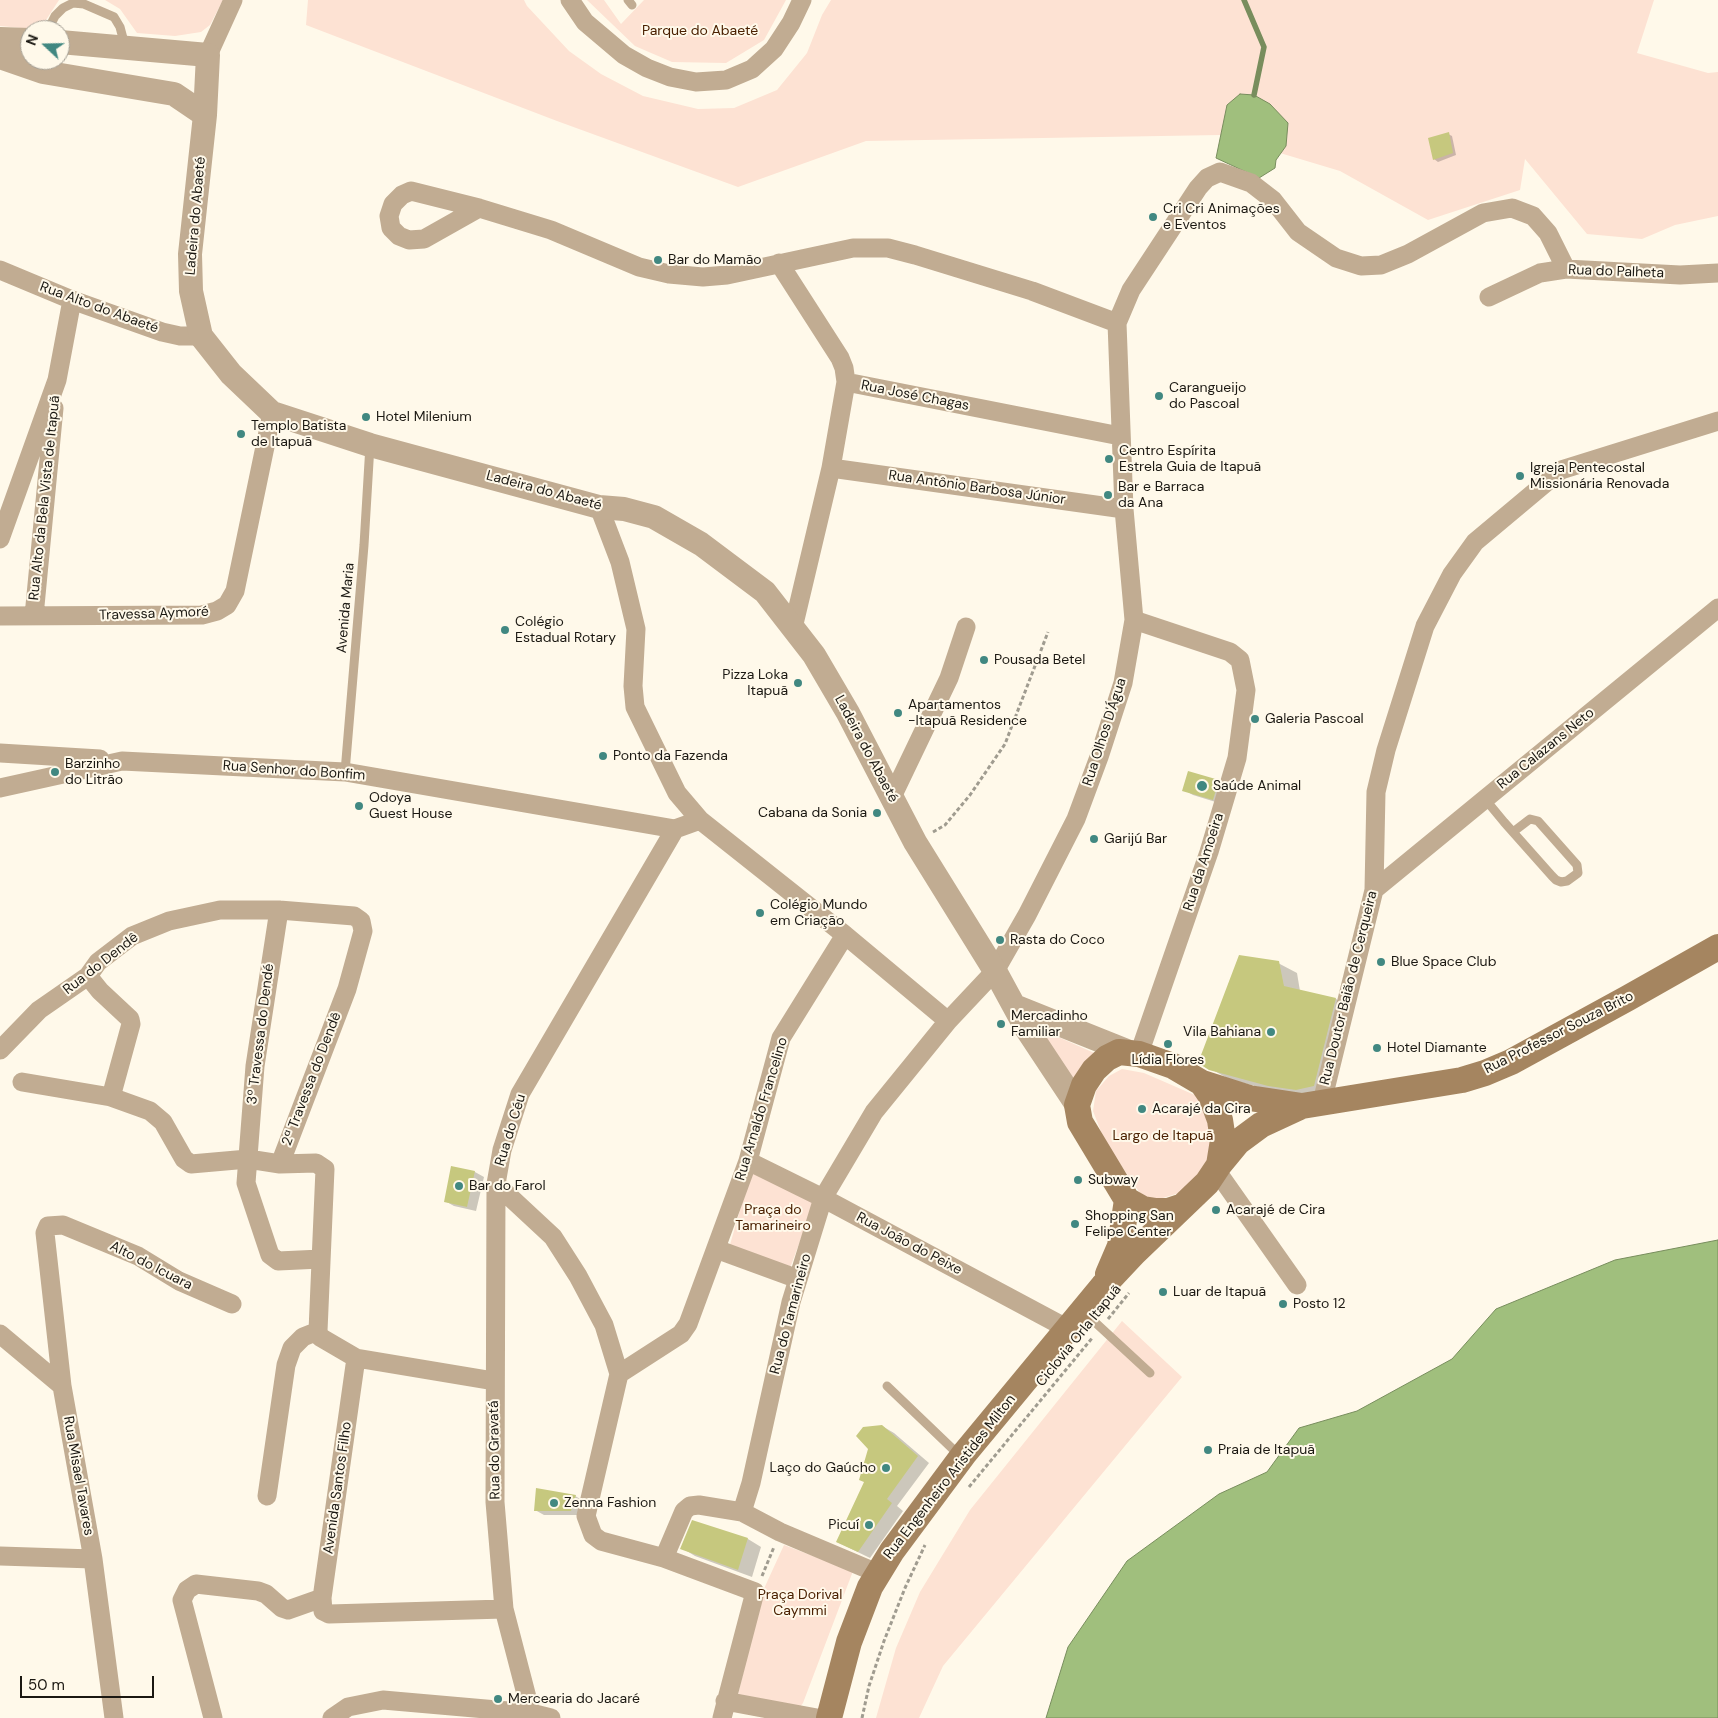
<!DOCTYPE html>
<meta charset="utf-8">
<style>
body{margin:0}
#map{position:relative;width:1718px;height:1718px;overflow:hidden;background:#fff9ea;font-family:"DM Sans",sans-serif}
canvas{display:block}
.north{position:absolute;left:20px;top:20px;width:50px;height:50px;box-sizing:border-box;background:#fff9ea;border:1px solid #a49f94;border-radius:50%;rotate:291deg;font-size:14px;font-weight:700;line-height:20px;text-align:center;color:#1b1812}
.north::after{content:'';display:block;margin:auto;width:18px;height:22px;background:#418881;clip-path:polygon(50% 0,100% 100%,50% 72%,0 100%)}
.scale{position:absolute;left:20px;top:1676px;width:134px;height:22px;box-sizing:border-box;border:2px solid #1b1812;border-top:0;padding-left:6px;font-size:15px;line-height:18px;white-space:nowrap;color:#1b1812;-webkit-text-stroke:4px #fff9ea;paint-order:stroke}
</style>
<div id="map">
<canvas width="1718" height="1718"></canvas>
<div class="north">N</div>
<div class="scale">50 m</div>
</div>
<script>
const ctx = document.querySelector('canvas').getContext('2d');
ctx.lineJoin = 'round';
function fill(path, color) { ctx.fillStyle = color; ctx.fill(path, 'evenodd'); }
const toPath = rows => new Path2D(rows.map(r => 'M' + r).join(''));
function strokePath(path, color, width, dash) { ctx.strokeStyle = color; ctx.lineWidth = width; ctx.lineCap = dash ? 'butt' : 'round'; ctx.setLineDash(dash || []); ctx.stroke(path); }
function drawText(font, color, halo, rows, align = 'center') {
  ctx.font = font + ' "DM Sans",sans-serif'; ctx.lineWidth = 4; ctx.setLineDash([]); ctx.textBaseline = 'middle'; ctx.strokeStyle = halo; ctx.fillStyle = color; for (const [text, x, y, turn = 0] of rows) {
    ctx.save(); ctx.translate(x, y); ctx.rotate((+turn || 0) * Math.PI / 180); ctx.textAlign = isNaN(turn) ? turn : align; if (halo) ctx.strokeText(text, 0, 0); ctx.fillText(text, 0, 0); ctx.restore();
  }
}
fill(toPath([
 [0,0,59,0,46,20,31,29,0,26],
 [105,0,223,0,210,25,201,32,175,36,137,33,120,9],
 [308,0,524,0,527,6,569,51,601,74,643,96,698,109,734,108,777,90,807,53,822,15,831,0,1654,0,1637,53,1708,73,1718,72,1718,216,1675,225,1642,239,1587,234,1525,159,1520,190,1428,220,1340,171,1220,135,866,141,738,187,557,121,306,25],
 [587,0,604,0,621,24,644,0,786,0,764,40,726,63,672,62,635,46],
 [1038,1028,1101,1056,1073,1090],
 [1122,1069,1144,1073,1197,1096,1215,1142,1203,1170,1179,1193,1153,1201,1142,1196,1105,1142,1093,1111,1096,1091,1109,1076],
 [752,1169,815,1201,790,1268,729,1248],
 [1122,1321,1182,1377,943,1666,919,1718,876,1718,896,1648,920,1592,970,1510],
 [784,1545,853,1571,803,1703,796,1712,737,1699,762,1593]
]), '#fde2d3');
const water = toPath([
 [1240,94,1254,95,1270,104,1288,123,1286,146,1276,160,1275,168,1259,178,1216,158,1227,105,1240,94],
 [1718,1240,1718,1718,1046,1718,1068,1647,1127,1561,1219,1494,1267,1472,1299,1428,1357,1411,1452,1359,1496,1309,1615,1260,1718,1240]
]);
fill(water, '#a0bf7d');
strokePath(water, '#788d5d', 1);
fill(toPath([
 [1448,134,1452,136,1456,155,1438,162,1434,159],
 [1218,781,1227,786,1222,804,1193,795,1184,790],
 [1278,963,1297,973,1300,991,1336,999,1354,1009,1332,1096,1288,1095,1229,1079,1200,1063],
 [452,1167,475,1172,484,1177,476,1211,454,1206,445,1201],
 [882,1426,894,1433,929,1463,897,1506,903,1511,870,1558,837,1542,865,1482],
 [575,1496,584,1501,579,1515,544,1515,535,1510],
 [693,1522,748,1539,761,1547,752,1577,695,1556,682,1548]
]), '#0003');
strokePath(toPath([
 [1244,0,1264,47,1254,95]
]), '#788d5d', 5.5);
fill(toPath([
 [1449,132,1453,153,1433,160,1428,138],
 [1188,771,1219,780,1213,800,1182,791],
 [1239,955,1279,961,1284,986,1336,998,1314,1086,1296,1090,1268,1086,1209,1070,1198,1063],
 [451,1166,475,1171,467,1207,444,1202],
 [882,1425,918,1456,887,1499,892,1503,858,1552,836,1542,864,1482,859,1480,868,1449,856,1436,863,1427],
 [536,1488,576,1495,571,1511,534,1511],
 [692,1520,748,1538,738,1570,680,1549]
]), '#c6c87e');
strokePath(toPath([
 [933,832,945,825,970,795,1005,744,1048,632],
 [1108,1319,1129,1293],
 [969,1487,1093,1337],
 [762,1576,774,1547],
 [862,1718,869,1686,884,1641,905,1588,925,1545]
]), '#a09c90', 3, [4, 2.5]);
strokePath(toPath([
 [628,0,632,5],
 [48,30,55,16,63,8,73,3,84,4,114,17,120,27,125,46],
 [345,772,364,545,370,445],
 [1485,799,1504,822,1552,876,1556,880,1561,882,1567,881,1578,873,1577,865,1538,821,1530,819,1513,832],
 [1085,1313,1150,1373],
 [887,1386,959,1455]
]), '#c1ac92', 9);
strokePath(toPath([
 [570,0,585,22,624,55,647,68,670,77,696,82,726,80,752,69,774,49,791,23,802,0],
 [208,55,233,0],
 [479,208,424,239,409,240,399,236,391,228,389,216,393,204,402,195,411,191,479,208,551,230,639,267,669,274,703,277,727,275,853,248,888,248,915,255,1032,291,1117,323],
 [779,263,840,358,844,368,846,382,831,468,793,628],
 [0,270,72,300,162,332,180,336,201,336],
 [1489,297,1540,273,1566,269,1680,275,1718,273],
 [846,382,1120,436],
 [831,468,1124,509],
 [599,507,620,562,636,629,633,686,635,707,677,793,700,820,845,935,948,1021],
 [0,539,57,380,72,300],
 [0,616,202,615,217,611,227,605,235,591,272,413],
 [34,616,54,408],
 [1134,620,1230,652,1240,660,1246,690,1237,758,1209,852,1139,1054],
 [0,753,100,759],
 [0,788,122,761,345,772,675,829,700,820],
 [892,797,949,678,966,627],
 [1374,890,1718,608],
 [279,910,255,1066,246,1183,270,1255,278,1261,321,1259],
 [88,976,100,991,130,1019,131,1024,111,1097],
 [0,1050,39,1010,88,976,98,962,132,936,169,921,220,910,279,910,354,916,361,921,363,931,347,989,280,1164,248,1159,191,1164,184,1159,163,1122,150,1111,111,1097,22,1082],
 [1322,1102,1374,890,1376,792,1386,750,1425,626,1452,574,1475,542,1561,470,1718,421],
 [748,1161,823,1198,1068,1329],
 [280,1164,316,1163,325,1169,318,1331,320,1337,356,1358,494,1381],
 [1216,1170,1297,1285],
 [496,1184,553,1237,578,1276,604,1325,619,1374,586,1516,593,1535,601,1541,664,1558,755,1592,722,1718],
 [716,1249,798,1279],
 [0,1334,62,1386],
 [356,1358,322,1598,323,1611,329,1614,504,1609],
 [619,1374,681,1334,688,1324,748,1161,781,1038,845,935],
 [267,1496,286,1365,292,1348,303,1337,318,1331],
 [742,1512,751,1483,791,1302,823,1198,874,1112,948,1021,995,971,1027,915,1076,819,1099,757,1123,683,1134,620,1124,509,1117,323,1131,290,1198,188,1207,178,1220,172,1251,183,1273,200,1298,232,1336,258,1361,266,1381,265,1408,254,1483,213,1512,208,1533,216,1548,233,1566,269],
 [0,1556,93,1559],
 [664,1558,684,1511,690,1506,699,1505,742,1512,780,1532,877,1573],
 [725,1701,817,1718],
 [531,1713,504,1609,495,1502,496,1184,502,1150,520,1094,675,829],
 [114,1718,93,1559,62,1386,45,1233,48,1226,63,1225,138,1256,179,1281,232,1304],
 [213,1718,182,1600,187,1590,196,1584,258,1591,266,1594,282,1608,288,1610,322,1598],
 [332,1718,348,1707,383,1700,531,1713,551,1718]
]), '#c1ac92', 19);
strokePath(toPath([
 [0,39,30,40],
 [60,42,208,55,205,115,190,254,191,291,201,336,231,374,272,413,370,445,599,507,624,509,654,517,701,544,765,592,814,655,848,713,915,842,995,971,1026,1028,1077,1105],
 [0,57,43,72,174,94,205,115],
 [1014,1006,1129,1052]
]), '#c1ac92', 24);
strokePath(toPath([
 [1202,1083,1249,1098,1302,1106],
 [1219,1165,1238,1142,1261,1125,1302,1106,1462,1080,1485,1073,1511,1062,1628,998,1718,947],
 [1108,1274,1120,1246,1127,1200],
 [829,1718,849,1642,870,1587,892,1551,964,1454,1103,1286,1134,1253,1207,1183,1219,1165,1223,1140,1220,1120,1211,1096,1202,1083,1173,1066,1139,1054,1119,1052,1107,1058,1094,1070,1084,1085,1077,1105,1080,1122,1127,1200,1143,1209,1156,1211,1168,1211,1180,1207]
]), '#a58560', 26);
for (const [x, y, r, color] of [
 [1153,217,5,"#418881"],
 [658,260,5,"#418881"],
 [1159,396,5,"#418881"],
 [366,417,5,"#418881"],
 [241,434,5,"#418881"],
 [1109,459,5,"#418881"],
 [1520,476,5,"#418881"],
 [1108,495,5,"#418881"],
 [505,630,5,"#418881"],
 [984,660,5,"#418881"],
 [798,683,5,"#418881"],
 [898,713,5,"#418881"],
 [1255,719,5,"#418881"],
 [603,756,5,"#418881"],
 [55,772,5,"#418881"],
 [1202,786,6,"#418881"],
 [359,806,5,"#418881"],
 [877,813,5,"#418881"],
 [1094,839,5,"#418881"],
 [760,913,5,"#418881"],
 [1000,940,5,"#418881"],
 [1381,962,5,"#418881"],
 [1001,1024,5,"#418881"],
 [1271,1032,5,"#418881"],
 [1168,1044,5,"#418881"],
 [1377,1048,5,"#418881"],
 [1142,1109,5,"#418881"],
 [1078,1180,5,"#418881"],
 [459,1186,5,"#418881"],
 [1216,1210,5,"#418881"],
 [1075,1224,5,"#418881"],
 [1163,1292,5,"#418881"],
 [1283,1304,5,"#418881"],
 [1208,1450,5,"#418881"],
 [886,1468,5,"#418881"],
 [554,1503,5,"#418881"],
 [869,1525,5,"#418881"],
 [498,1699,5,"#418881"]
]) { const dot = new Path2D(); dot.arc(x, y, r, 0, 2 * Math.PI); ctx.fillStyle = color; ctx.fill(dot); strokePath(dot, '#fff9ea', 2); }
drawText('14px', '#4b2102', '#fff9ea', [
 ["Parque do Abaeté",700,31],
 ["Largo de Itapuã",1163,1136],
 ["Praça do",773,1210],
 ["Tamarineiro",773,1226],
 ["Praça Dorival",800,1595],
 ["Caymmi",800,1611]
]);
drawText('14px', '#1b1812', '#fff9ea', [
 ["Cri Cri Animações",1163,209],
 ["e Eventos",1163,225],
 ["Bar do Mamão",668,260],
 ["Carangueijo",1169,388],
 ["do Pascoal",1169,404],
 ["Hotel Milenium",376,417],
 ["Templo Batista",251,426],
 ["de Itapuã",251,442],
 ["Centro Espírita",1119,451],
 ["Estrela Guia de Itapuã",1119,467],
 ["Igreja Pentecostal",1530,468],
 ["Missionária Renovada",1530,484],
 ["Bar e Barraca",1118,487],
 ["da Ana",1118,503],
 ["Colégio",515,622],
 ["Estadual Rotary",515,638],
 ["Pousada Betel",994,660],
 ["Pizza Loka",788,675,"right"],
 ["Itapuã",788,691,"right"],
 ["Apartamentos",908,705],
 ["-Itapuã Residence",908,721],
 ["Galeria Pascoal",1265,719],
 ["Ponto da Fazenda",613,756],
 ["Barzinho",65,764],
 ["do Litrão",65,780],
 ["Saúde Animal",1213,786],
 ["Odoya",369,798],
 ["Guest House",369,814],
 ["Cabana da Sonia",867,813,"right"],
 ["Garijú Bar",1104,839],
 ["Colégio Mundo",770,905],
 ["em Criação",770,921],
 ["Rasta do Coco",1010,940],
 ["Blue Space Club",1391,962],
 ["Mercadinho",1011,1016],
 ["Familiar",1011,1032],
 ["Vila Bahiana",1261,1032,"right"],
 ["Hotel Diamante",1387,1048],
 ["Lídia Flores",1168,1060,"center"],
 ["Acarajé da Cira",1152,1109],
 ["Subway",1088,1180],
 ["Bar do Farol",469,1186],
 ["Acarajé de Cira",1226,1210],
 ["Shopping San",1085,1216],
 ["Felipe Center",1085,1232],
 ["Luar de Itapuã",1173,1292],
 ["Posto 12",1293,1304],
 ["Praia de Itapuã",1218,1450],
 ["Laço do Gaúcho",876,1468,"right"],
 ["Zenna Fashion",564,1503],
 ["Picuí",859,1525,"right"],
 ["Mercearia do Jacaré",508,1699]
], 'left');
drawText('14px', '#1b1812', '#fff9ea', [
 ["Ladeira do Abaeté",196,216,-85],
 ["Rua do Palheta",1616,272,2],
 ["Rua Alto do Abaeté",99,308,20],
 ["Rua José Chagas",915,396,11],
 ["Rua Antônio Barbosa Júnior",977,488,8],
 ["Ladeira do Abaeté",544,491,15],
 ["Rua Alto da Bela Vista de Itapuã",45,498,-84],
 ["Avenida Maria",346,608,-85],
 ["Travessa Aymoré",154,614,-2],
 ["Rua Olhos D'Água",1105,732,-72],
 ["Ladeira do Abaeté",866,749,62],
 ["Rua Calazans Neto",1546,749,-39],
 ["Rua Senhor do Bonfim",294,771,4],
 ["Rua da Amoeira",1204,862,-72],
 ["Rua do Dendê",101,964,-38],
 ["Rua Doutor Baião de Cerqueira",1349,988,-76],
 ["Rua Professor Souza Brito",1559,1033,-27],
 ["3º Travessa do Dendé",261,1034,-83],
 ["2ª Travessa do Dendê",312,1079,-69],
 ["Rua Arnaldo Francelino",762,1109,-73],
 ["Rua do Céu",511,1130,-73],
 ["Rua João do Peixe",909,1244,28],
 ["Alto do Icuara",151,1266,27],
 ["Rua do Tamarineiro",791,1314,-75],
 ["Ciclovia Orla Itapuã",1079,1336,-51],
 ["Rua do Gravatá",495,1450,-91],
 ["Rua Misael Tavares",78,1476,80],
 ["Rua Engenheiro Aristides Milton",950,1477,-52],
 ["Avenida Santos Filho",338,1488,-82]
]);
</script>
